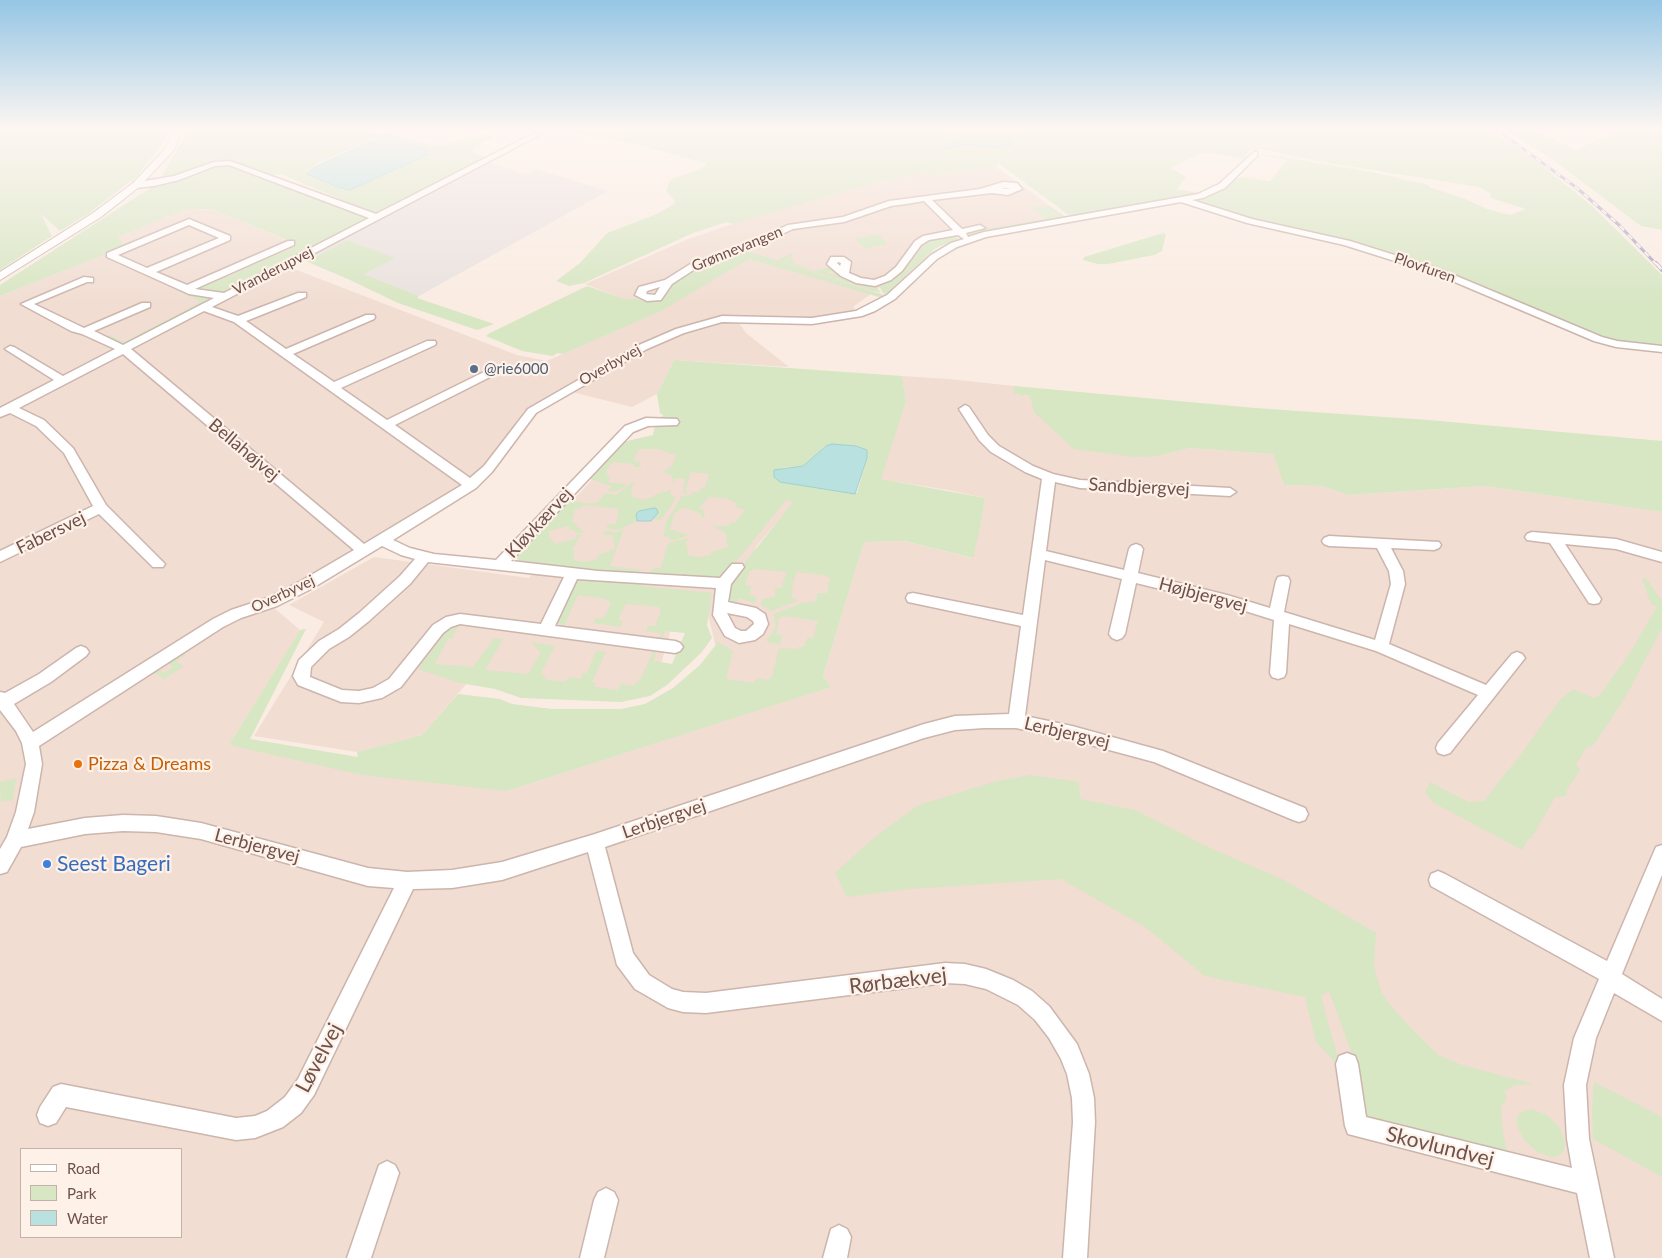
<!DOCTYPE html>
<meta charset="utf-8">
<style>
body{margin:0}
#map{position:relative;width:1662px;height:1258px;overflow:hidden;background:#faece2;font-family:Lato,sans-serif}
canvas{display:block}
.legend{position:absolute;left:20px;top:1148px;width:162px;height:90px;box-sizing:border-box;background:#fdf1e8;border:1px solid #c4b1a9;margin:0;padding:6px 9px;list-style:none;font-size:15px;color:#6f514b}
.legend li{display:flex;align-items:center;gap:10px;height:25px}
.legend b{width:25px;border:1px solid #c4b1a9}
</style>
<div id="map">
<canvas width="1662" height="1258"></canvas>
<ul class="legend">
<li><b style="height:6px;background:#fff"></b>Road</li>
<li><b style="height:14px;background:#d7e6c3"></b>Park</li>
<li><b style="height:14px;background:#b9e1e0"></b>Water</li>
</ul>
</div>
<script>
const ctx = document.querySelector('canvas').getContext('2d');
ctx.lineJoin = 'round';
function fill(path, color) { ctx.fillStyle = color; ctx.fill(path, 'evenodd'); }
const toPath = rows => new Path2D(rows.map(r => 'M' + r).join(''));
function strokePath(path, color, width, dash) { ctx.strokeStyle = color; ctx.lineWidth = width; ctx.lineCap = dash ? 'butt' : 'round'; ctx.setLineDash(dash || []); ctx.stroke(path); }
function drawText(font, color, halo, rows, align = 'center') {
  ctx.font = font + ' Lato,sans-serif'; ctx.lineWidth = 4.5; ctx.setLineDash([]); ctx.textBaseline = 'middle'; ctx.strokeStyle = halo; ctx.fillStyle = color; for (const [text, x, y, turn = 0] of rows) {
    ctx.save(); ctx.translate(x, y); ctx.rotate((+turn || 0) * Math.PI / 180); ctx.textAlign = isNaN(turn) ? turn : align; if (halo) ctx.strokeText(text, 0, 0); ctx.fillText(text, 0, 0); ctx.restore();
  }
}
fill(toPath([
 [996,167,1067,218,937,238,927,242,921,253,882,286,854,306,854,312,812,318,734,316,746,333,789,367,674,360,657,394,632,407,560,389,524,411,496,452,471,477,454,491,303,581,265,600,300,630,229,745,507,791,830,687,823,676,864,542,903,541,972,558,981,524,985,498,948,490,880,479,906,401,902,376,949,379,1014,386,1014,394,1030,396,1158,456,1190,448,1273,454,1284,485,1322,486,1348,495,1485,486,1662,512,1662,1258,0,1258,0,296,105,254,103,253,125,244,116,237,185,210,212,209,300,246,289,267,517,355,547,361,658,312,585,284,688,239,756,216,878,182,922,173,930,175],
 [21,1149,181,1149,181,1237,21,1237],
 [637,442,683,452,680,467,731,470,783,499,794,502,755,548,844,570,814,653,772,687,717,680,716,647,704,600,680,598,655,685,611,697,468,682,422,735,357,752,254,736,324,622,289,605,374,557,529,578,539,559,537,537,553,522,624,445]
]), '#f1ddd2');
fill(toPath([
 [490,163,526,174,535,169,608,191,419,296,314,254]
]), '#e9e1dd');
fill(toPath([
 [0,130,170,130,162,145,136,177,88,214,60,231,41,214,52,236,0,270],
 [186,130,362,130,380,135,314,165,307,172,310,176,342,190,350,190,430,153,427,149,416,145,380,135,384,133,440,146,486,134,496,136,476,146,472,152,486,158,375,214,281,174,270,175,227,161,218,162,176,176,164,176,162,175,183,139],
 [559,130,1490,130,1531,157,1591,205,1662,275,1662,346,1616,341,1594,335,1483,287,1363,246,1315,232,1263,222,1192,202,1221,190,1240,177,1270,181,1287,160,1261,155,1264,154,1371,172,1429,185,1429,187,1466,199,1487,209,1510,215,1526,209,1490,198,1491,194,1479,187,1328,163,1260,149,1250,151,1243,159,1211,153,1198,154,1171,168,1186,177,1177,189,1199,193,1070,216,998,163,996,167,930,175,922,173,878,182,733,224,727,222,693,233,584,283,569,286,556,281,580,263,607,233,657,214,674,204,675,201,666,191,668,184,672,179,701,169,706,165,705,163,691,159,634,144],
 [1506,130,1535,130,1577,150,1610,133,1621,130,1662,130,1662,230,1641,226,1553,160],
 [225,166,239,168,363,215,364,218,363,222,227,293,223,293,195,289,197,286,226,275,230,276,242,270,240,269,279,251,286,252,290,250,288,247,294,243,212,209,185,210,117,237,125,244,103,253,106,254,0,296,0,285,155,185,212,168],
 [1050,206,1064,217,973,237,969,237,975,234,965,236,965,232,1045,219,1032,207],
 [1163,233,1166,234,1162,251,1154,255,1108,264,1098,264,1083,260,1084,257],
 [878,234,887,244,866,249,856,239],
 [954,234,958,239,936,248,886,294,883,293,878,284,889,280,902,269,915,254,920,245,927,244,921,244,927,239],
 [347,240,395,258,364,274,419,296,417,298,494,324,477,330,398,303,350,280,303,260,314,254,318,256],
 [744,250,884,295,882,298,749,259,659,312,563,354,557,353,553,356,522,351,486,336,490,333,587,286,625,299,657,299,664,296,669,285,696,267],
 [794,252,791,257,794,263,814,271,831,267,835,271,829,272,831,274,836,273,851,281,875,285,881,293,777,260],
 [180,288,216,298,126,344,121,344,107,337,110,335,124,342,201,302,176,290],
 [674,360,902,376,906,401,881,479,985,498,981,524,973,558,904,541,864,542,823,676,831,687,507,791,362,775,229,745,300,630,306,629,250,739,358,757,357,752,422,735,458,694,500,699,512,704,552,709,621,709,645,704,673,688,700,665,718,642,733,651,726,679,754,683,756,678,768,680,772,676,779,648,797,649,798,647,804,647,807,638,813,638,818,621,784,616,779,618,776,634,782,635,780,644,770,643,766,640,772,634,776,625,774,614,802,603,816,601,818,593,827,593,830,578,824,575,797,572,791,588,793,590,791,598,797,599,797,601,771,611,761,605,762,599,775,597,775,588,781,588,787,572,754,569,749,572,745,585,751,586,750,594,757,598,755,603,739,598,735,604,726,596,727,589,747,560,793,502,786,500,727,573,720,579,650,575,653,568,661,568,668,543,690,538,686,542,688,555,699,557,711,555,711,552,728,547,726,533,712,526,728,526,731,522,735,523,745,510,736,507,737,504,728,499,709,497,698,509,705,511,704,517,701,517,702,514,685,508,680,509,674,514,670,529,688,535,692,534,675,540,669,540,670,537,664,536,666,522,682,496,691,495,692,492,699,492,701,488,705,488,709,474,691,472,685,491,688,492,687,494,683,494,685,479,675,478,673,483,672,475,662,472,671,467,677,454,668,454,668,452,658,449,639,449,633,461,640,462,641,467,633,467,634,464,613,462,607,469,607,476,610,477,608,482,627,484,622,488,613,492,608,491,612,486,590,479,576,494,572,493,623,442,653,435,654,429,663,415,660,413,657,394],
 [825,446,867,450,867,458,857,493,781,468,803,466],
 [1014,386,1255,408,1428,420,1662,441,1662,512,1485,486,1348,495,1322,486,1284,485,1273,454,1190,448,1158,456,1135,457,1074,449,1034,412,1030,396,1014,394],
 [633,482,635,484,632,485,631,491,633,498,639,498,640,500,654,497,654,495,671,490,670,494,676,498,661,520,653,519,658,513,636,518,637,521,618,530,607,528,607,525,616,524,619,509,583,505,582,508,575,509,572,523,577,523,576,526,584,532,576,533,575,530,570,530,568,526,549,531,549,539,552,539,554,544,576,539,576,535,583,534,577,540,576,545,573,546,574,560,583,562,596,560,598,555,615,549,613,535,603,535,606,530,616,533,624,529,610,566,641,570,640,573,591,572,540,566,540,564,519,561,516,557,517,551,567,499,583,503,597,503,606,493,616,495],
 [1642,578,1646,578,1662,601,1662,628,1626,696,1595,743,1591,747,1587,747,1576,764,1580,770,1567,789,1566,796,1555,797,1531,839,1528,839,1522,850,1434,803,1425,793,1430,782,1468,802,1484,801,1522,753,1559,701,1573,689,1593,698,1599,696,1628,656,1657,607,1651,604],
 [582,579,627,581,644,586,712,593,707,625,712,638,702,652,667,685,650,696,621,702,521,698,495,689,460,683,418,669,444,634,454,626,458,626,452,639,448,639,435,664,473,667,494,638,503,639,485,670,528,674,541,653,531,642,555,646,540,675,545,675,544,679,565,682,569,677,581,679,583,673,587,673,596,651,606,652,592,682,596,683,595,687,617,690,622,684,632,686,640,680,653,652,656,652,654,661,672,664,685,633,665,631,662,640,659,639,661,633,646,631,648,626,655,626,661,611,659,607,626,604,618,620,623,621,621,627,593,623,596,618,604,618,611,603,606,599,578,595,564,626,558,623,559,617,575,584],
 [183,653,186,655,176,661,183,667,162,680,161,676,154,673,159,669,164,673,173,667,168,663],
 [1030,775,1079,782,1080,799,1135,810,1212,849,1284,880,1376,933,1374,966,1381,991,1390,1005,1408,1025,1438,1055,1462,1065,1533,1084,1515,1085,1504,1091,1507,1098,1501,1107,1503,1133,1508,1156,1368,1120,1360,1111,1358,1070,1329,991,1321,996,1340,1067,1316,1042,1305,997,1205,976,1145,927,1061,879,910,889,847,897,835,873,876,836,919,805,997,781],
 [16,778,13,800,1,802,0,782],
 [1594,1082,1662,1117,1662,1177,1593,1139,1592,1109],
 [1531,1109,1547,1115,1560,1128,1565,1144,1564,1150,1560,1155,1554,1157,1539,1153,1524,1140,1517,1125,1517,1118,1520,1113]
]), '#d7e6c3');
const water = toPath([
 [383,136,427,149,429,154,350,190,339,188,307,174,313,168,334,158,383,136],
 [963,139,995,139,1010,141,1013,144,994,148,967,145,943,149,952,142,963,139],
 [832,444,856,446,867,450,867,458,855,494,780,482,774,477,774,470,803,466,826,446,832,444],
 [654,508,657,509,658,513,651,521,637,521,636,514,639,511,654,508]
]);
fill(water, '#b9e1e0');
strokePath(water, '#a0d2d1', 1);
const minor = toPath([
 [540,130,549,130,212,307,238,316,298,293,306,293,306,297,246,321,286,349,366,315,374,315,375,317,374,319,293,354,334,382,427,341,435,341,436,343,435,345,341,388,387,420,490,369,498,369,500,371,498,373,395,425,470,478,484,466,528,409,639,345,676,329,722,316,812,318,856,311,887,295,931,255,951,243,964,239,958,235,929,240,921,245,902,271,891,280,875,286,856,283,841,276,829,266,827,264,831,257,844,257,851,262,849,273,861,278,874,280,885,276,896,267,915,241,923,236,953,230,924,201,906,204,891,206,844,222,793,229,747,250,698,267,672,284,661,300,647,301,635,295,639,287,665,280,692,263,741,246,788,225,843,217,889,201,980,189,1003,182,1017,183,1022,189,1008,195,992,193,932,200,962,229,980,225,985,228,966,233,968,237,984,232,1198,194,1219,184,1254,152,1257,152,1257,156,1225,188,1203,198,1192,200,1252,219,1350,241,1442,270,1602,337,1617,341,1662,346,1662,352,1616,347,1594,341,1436,274,1344,245,1247,223,1181,202,986,237,957,247,937,259,895,299,875,311,862,316,812,324,722,322,684,333,647,349,536,413,492,472,476,488,393,540,410,548,434,554,496,560,625,426,646,418,677,419,679,422,677,425,648,426,633,432,511,561,598,571,720,578,732,564,742,564,744,567,731,584,728,602,756,608,765,614,768,624,763,634,755,640,739,643,725,636,713,615,716,588,577,579,555,626,675,641,680,643,683,647,680,651,675,653,460,624,451,627,443,633,401,687,382,698,359,703,341,702,298,685,293,676,299,660,319,641,339,629,359,613,400,576,415,559,401,555,382,546,311,589,277,606,241,618,223,627,39,746,42,764,34,812,28,829,85,818,123,815,156,816,201,823,368,868,407,872,452,870,502,862,595,834,924,724,955,716,1009,714,1021,626,913,603,908,602,906,598,908,594,913,593,1023,615,1042,479,1025,472,991,452,979,440,959,409,965,405,969,407,988,435,999,446,1033,466,1053,474,1080,480,1230,488,1236,492,1230,496,1080,488,1055,482,1046,551,1124,570,1129,549,1131,546,1136,544,1141,546,1143,549,1138,573,1227,595,1270,608,1276,581,1278,577,1283,576,1288,577,1290,581,1284,612,1375,640,1391,584,1389,571,1377,548,1329,546,1324,544,1322,541,1324,538,1329,536,1439,542,1441,545,1439,548,1434,550,1391,548,1403,571,1405,584,1389,644,1486,685,1512,654,1517,652,1522,654,1525,658,1450,753,1444,755,1438,753,1436,748,1438,743,1478,695,1376,651,1289,624,1286,673,1284,677,1278,679,1272,677,1270,673,1274,620,1226,605,1136,583,1125,634,1122,638,1117,640,1112,638,1109,634,1122,579,1045,560,1025,716,1072,726,1163,751,1305,808,1308,814,1305,820,1299,822,1293,820,1154,762,1072,740,1016,728,984,728,955,730,924,738,605,847,633,953,649,975,672,989,683,992,706,993,945,963,965,964,986,969,1013,980,1032,991,1049,1006,1077,1044,1089,1074,1094,1098,1095,1122,1087,1258,1063,1258,1073,1122,1072,1098,1067,1074,1061,1059,1049,1038,1035,1020,1018,1005,986,989,965,984,945,983,706,1013,683,1012,668,1008,635,989,617,965,588,852,502,880,452,888,413,889,314,1095,301,1113,283,1127,255,1138,236,1140,66,1107,56,1123,48,1126,40,1123,37,1115,40,1107,53,1087,61,1084,236,1118,255,1116,267,1111,285,1097,298,1079,394,888,368,886,201,839,156,832,123,831,85,834,21,847,7,872,0,874,0,849,7,837,16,812,26,764,22,743,16,731,0,710,0,692,5,693,39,674,76,648,81,646,86,648,89,652,86,656,51,682,14,704,33,732,213,619,231,610,267,598,301,581,354,550,123,354,19,408,44,420,73,448,106,505,165,564,163,567,153,567,99,514,0,562,0,551,93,506,64,453,36,426,10,413,0,417,0,408,54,380,5,349,10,346,14,347,63,376,115,349,82,334,71,331,21,304,84,277,93,278,93,282,87,282,34,304,84,328,142,303,150,303,150,307,94,331,123,345,214,298,189,294,107,257,107,253,189,219,230,236,230,240,156,272,187,285,288,241,294,241,294,245,195,289,224,293,369,218,229,165,215,166,179,180,154,186,136,188,133,187,133,183,174,176,214,162,230,161,376,214,540,130],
 [1004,188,1012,188,1002,189,1004,188],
 [189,225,219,238,147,268,118,255,189,225],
 [838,262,841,263,840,266,837,263,838,262],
 [660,287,655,295,646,294,647,291,660,287],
 [204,311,234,322,462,485,364,544,131,349,204,311],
 [428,562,564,577,541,624,460,614,446,617,433,625,389,679,373,688,359,691,342,690,310,677,311,667,329,649,349,637,369,621,410,584,428,562],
 [727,613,747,617,753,621,754,624,746,631,741,631,735,628,727,613],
 [1532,532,1616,539,1662,552,1662,562,1616,549,1565,544,1601,599,1599,603,1594,604,1589,603,1550,543,1527,540,1525,537,1527,534,1532,532],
 [1662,845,1662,875,1622,974,1662,999,1662,1021,1614,993,1596,1038,1586,1085,1589,1139,1614,1258,1590,1258,1577,1193,1348,1134,1345,1126,1336,1064,1339,1056,1347,1053,1355,1056,1358,1064,1366,1117,1572,1168,1567,1139,1564,1085,1574,1038,1599,979,1431,886,1429,880,1431,874,1438,871,1445,874,1607,961,1656,847,1662,845],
 [387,1161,395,1165,399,1173,371,1258,347,1258,379,1165,387,1161],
 [606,1188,614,1192,618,1200,604,1258,580,1258,594,1200,598,1192,606,1188],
 [839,1225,847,1229,851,1237,847,1258,823,1258,831,1229,839,1225]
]);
const tertiary = toPath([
 [174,130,182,130,174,150,139,187,101,217,0,280,0,272,93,213,133,183,165,149,174,130]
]);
strokePath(minor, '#ccb5ad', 3);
strokePath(tertiary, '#ccb5ad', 2);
fill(minor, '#fff');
fill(tertiary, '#fff');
const railFar1 = toPath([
 [1497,130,1577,188,1619,225,1657,265]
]);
const rail = toPath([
 [1656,263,1662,270]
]);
strokePath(railFar1, '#aea3c2', 3);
strokePath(rail, '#aea3c2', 4);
strokePath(railFar1, '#fdf1e8', 2, [6]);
strokePath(rail, '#fdf1e8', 2.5, [8]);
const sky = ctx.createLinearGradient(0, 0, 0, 306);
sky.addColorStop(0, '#95c6e5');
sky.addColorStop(0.42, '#fdf6f2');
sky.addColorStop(1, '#fdf6f200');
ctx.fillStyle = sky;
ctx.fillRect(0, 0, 1662, 306);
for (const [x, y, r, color] of [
 [474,369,5,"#5c6f8a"],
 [78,764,5,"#e8710a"],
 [47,864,5,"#3f7fe0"]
]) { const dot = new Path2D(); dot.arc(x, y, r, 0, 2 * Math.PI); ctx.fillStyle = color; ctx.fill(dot); strokePath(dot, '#fdf1e8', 2); }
drawText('15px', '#6f514b', '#fdf1e8', [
 ["Grønnevangen",737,249,-22],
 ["Plovfuren",1425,268,19],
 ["Vranderupvej",273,271,-27],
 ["Overbyvej",610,365,-29],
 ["Overbyvej",283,594,-25]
]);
drawText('15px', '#4e5e75', '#fdf1e8', [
 ["@rie6000",484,369]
], 'left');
drawText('18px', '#6f514b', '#fdf1e8', [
 ["Bellahøjvej",244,450,40],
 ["Sandbjergvej",1139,487,3],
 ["Kløvkærvej",539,523,-47],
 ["Fabersvej",51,533,-26],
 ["Højbjergvej",1203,595,15],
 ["Lerbjergvej",1067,733,13],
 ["Lerbjergvej",664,819,-19],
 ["Lerbjergvej",257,846,15]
]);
drawText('18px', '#c56008', '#fdf1e8', [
 ["Pizza & Dreams",88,764]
], 'left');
drawText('21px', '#366cbe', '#fdf1e8', [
 ["Seest Bageri",57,864]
], 'left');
drawText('21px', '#6f514b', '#fdf1e8', [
 ["Rørbækvej",898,981,-7],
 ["Løvelvej",319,1058,-62],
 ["Skovlundvej",1440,1147,14]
]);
</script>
